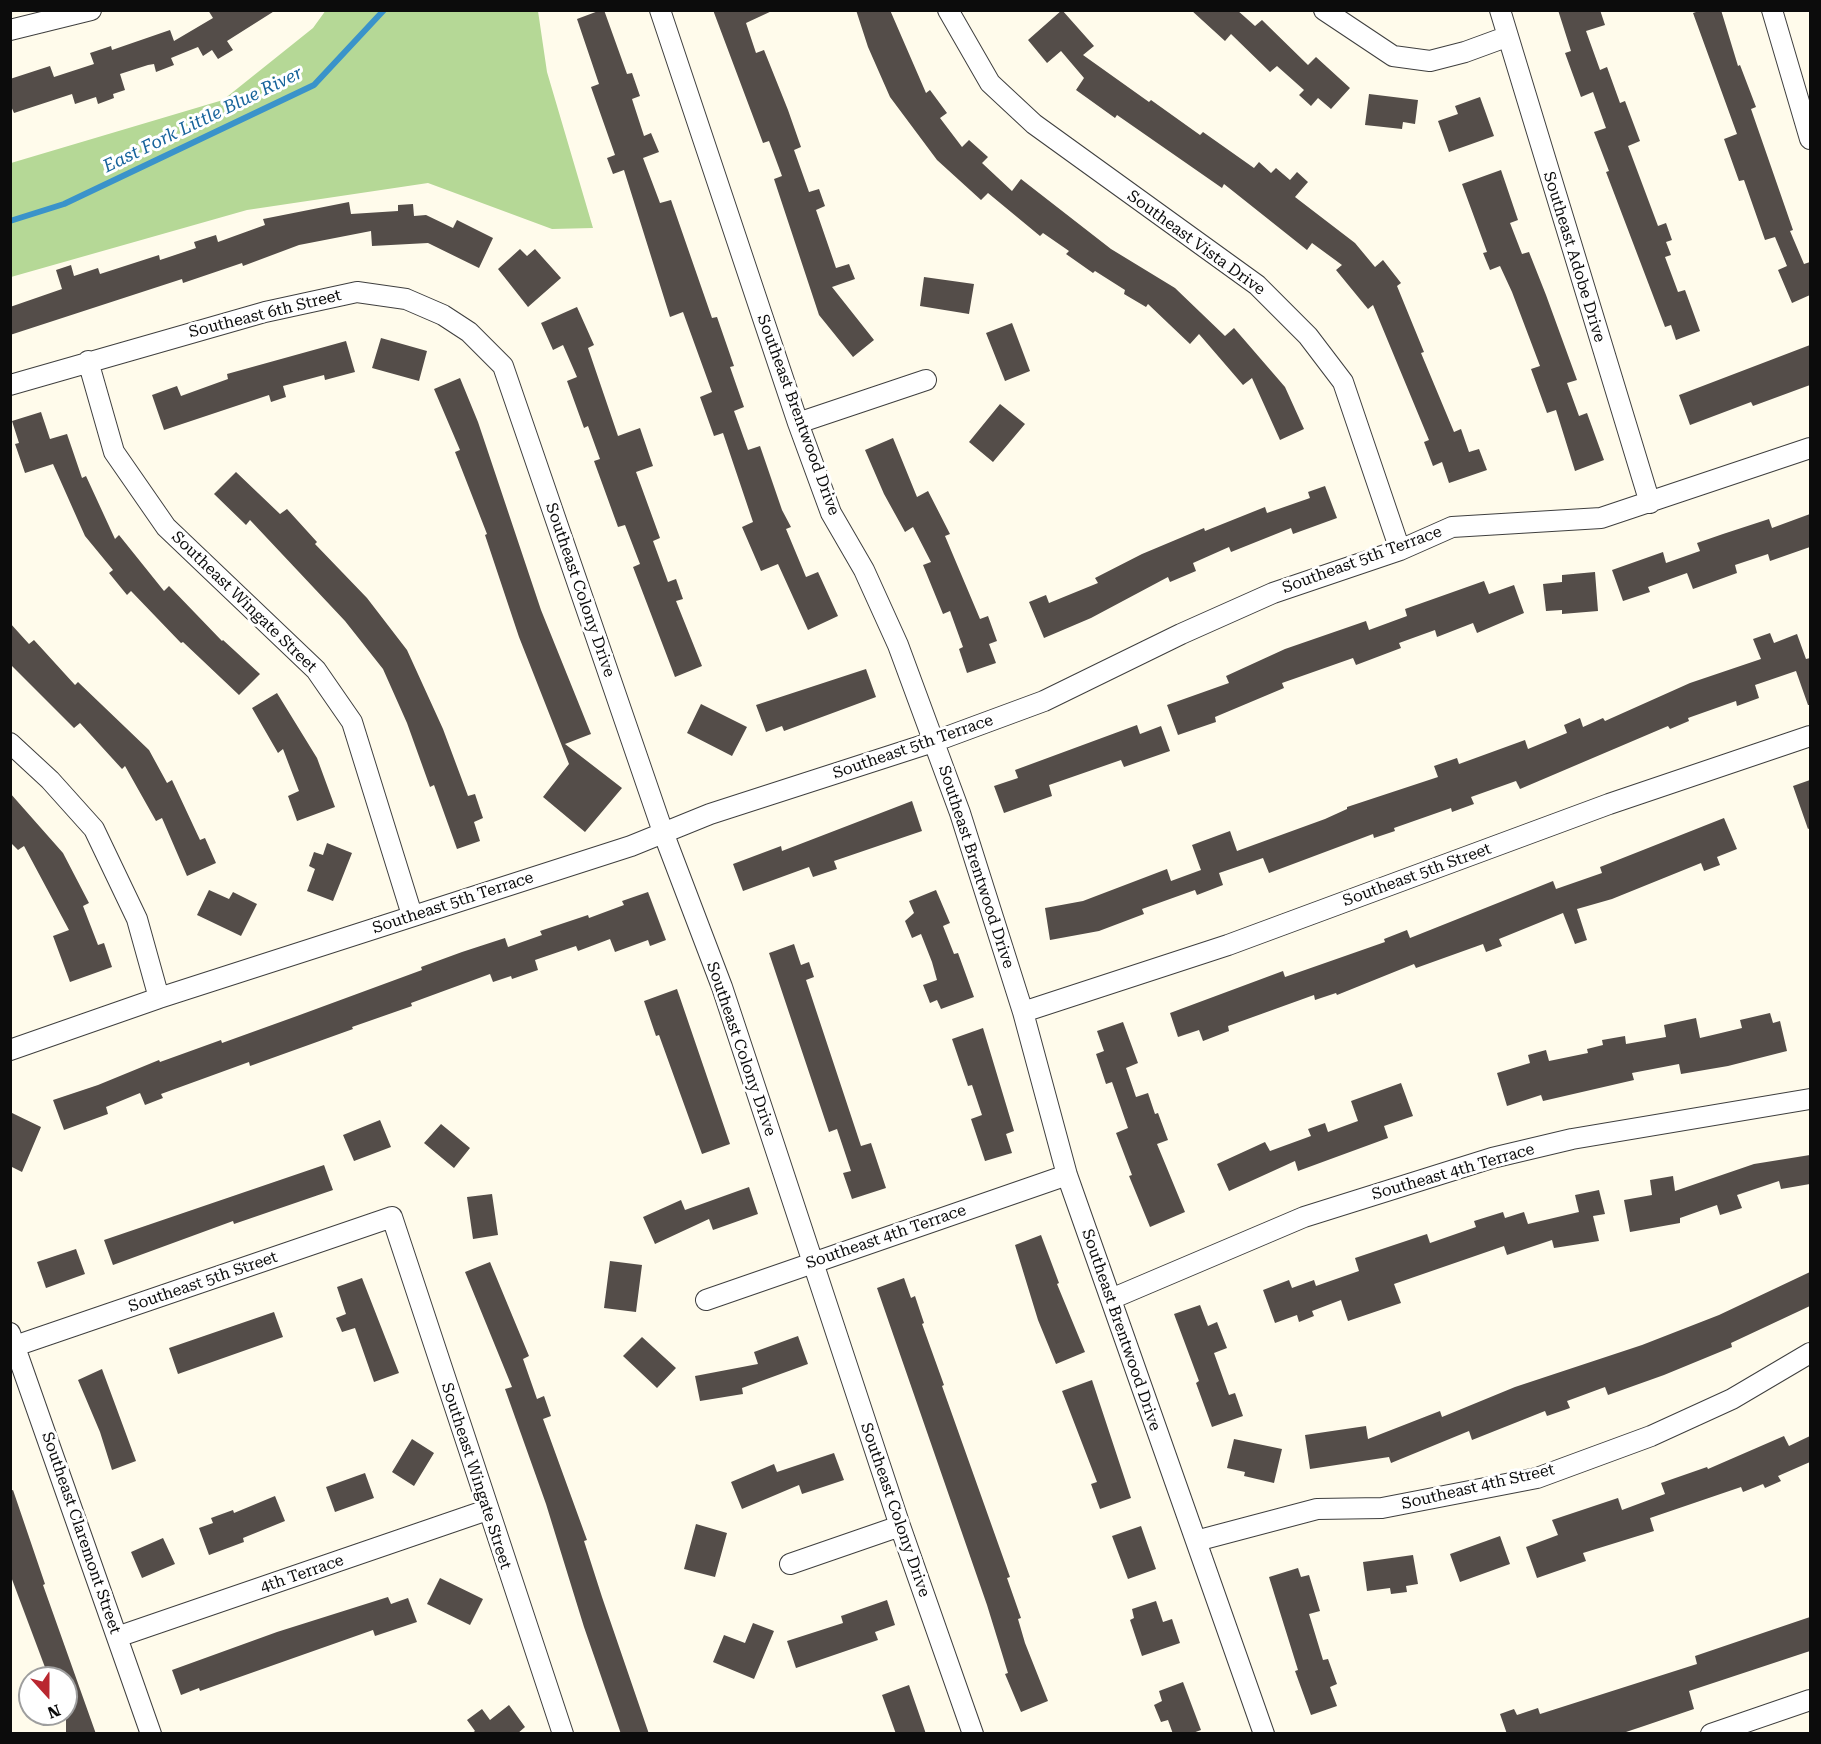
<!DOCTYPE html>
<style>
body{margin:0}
#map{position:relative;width:1821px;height:1744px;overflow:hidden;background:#fffbeb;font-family:"Roboto Serif",serif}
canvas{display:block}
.frame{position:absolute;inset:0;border:12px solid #0c0c0c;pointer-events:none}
.north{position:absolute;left:18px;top:1666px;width:60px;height:60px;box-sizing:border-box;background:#fff;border:2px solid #9e9e9e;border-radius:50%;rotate:159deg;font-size:16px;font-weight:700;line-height:24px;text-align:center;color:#0c0c0c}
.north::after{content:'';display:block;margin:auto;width:21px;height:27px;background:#b92730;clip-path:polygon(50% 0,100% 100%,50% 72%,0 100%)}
</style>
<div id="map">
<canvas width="1821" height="1744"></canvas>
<div class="frame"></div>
<div class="north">N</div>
</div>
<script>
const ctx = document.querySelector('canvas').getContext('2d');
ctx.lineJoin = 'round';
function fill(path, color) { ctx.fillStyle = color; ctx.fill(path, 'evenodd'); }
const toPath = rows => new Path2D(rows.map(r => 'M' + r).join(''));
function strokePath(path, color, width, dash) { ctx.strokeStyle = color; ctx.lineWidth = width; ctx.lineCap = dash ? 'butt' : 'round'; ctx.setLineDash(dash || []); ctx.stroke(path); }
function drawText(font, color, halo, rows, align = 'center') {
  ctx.font = font + ' "Roboto Serif",serif'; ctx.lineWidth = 6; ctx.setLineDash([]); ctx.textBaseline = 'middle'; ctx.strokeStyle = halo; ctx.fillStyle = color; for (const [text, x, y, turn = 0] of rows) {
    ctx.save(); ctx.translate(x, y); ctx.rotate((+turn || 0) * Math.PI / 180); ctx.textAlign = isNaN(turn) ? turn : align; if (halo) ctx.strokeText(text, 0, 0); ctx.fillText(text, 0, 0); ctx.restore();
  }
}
fill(toPath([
 [326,10,538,11,547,72,593,228,552,229,428,183,247,210,11,277,11,163,223,100,313,28]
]), '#b5d896');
strokePath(toPath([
 [10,221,64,204,314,85,384,10]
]), '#3a93ca', 6);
fill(toPath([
 [208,10,276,10,227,41,233,50,218,59,212,50,203,56,198,47,171,58,174,65,156,72,154,64,148,65,120,74,125,90,113,94,114,98,98,104,96,97,75,104,72,94,14,113,10,104,10,79,50,66,54,77,94,64,90,53,111,46,112,50,170,30,174,41,213,18],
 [601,10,604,10,627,74,632,73,640,96,632,99,644,136,651,133,659,152,643,158,660,203,671,200,712,318,717,317,734,366,730,367,744,407,734,411,748,450,760,446,782,510,791,527,786,529,806,577,818,572,838,616,808,630,778,564,761,571,742,527,753,522,723,433,714,436,700,397,712,392,683,312,670,317,624,170,613,174,607,158,615,155,591,87,599,84,577,19],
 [713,10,774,10,746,23,756,53,764,50,788,110,801,147,794,150,809,192,819,189,825,206,816,210,836,268,849,264,855,279,832,287,874,340,853,357,819,315,774,179,782,176,769,141,763,143],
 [856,10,890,10,926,93,930,90,947,113,940,118,962,147,969,140,988,157,982,163,1012,191,1021,179,1111,249,1175,288,1225,336,1234,328,1285,387,1304,429,1280,440,1252,378,1243,385,1199,334,1190,344,1148,304,1146,307,1124,294,1125,290,1095,271,1093,273,1066,254,1069,251,1043,233,1040,236,988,193,981,200,937,160,890,97,868,47],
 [1062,10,1094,46,1083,55,1149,102,1151,100,1200,135,1203,132,1254,168,1259,162,1271,173,1276,168,1290,180,1297,172,1308,182,1295,197,1355,243,1375,267,1383,260,1401,283,1397,286,1424,352,1421,353,1454,432,1461,429,1469,452,1479,449,1487,470,1449,483,1442,462,1433,466,1424,442,1429,440,1373,305,1368,309,1336,270,1342,265,1312,243,1307,250,1224,184,1222,188,1117,115,1115,118,1076,90,1084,78,1061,51,1047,63,1028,40],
 [1191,10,1237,10,1255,26,1262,20,1308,65,1316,57,1350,88,1331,109,1318,98,1311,106,1299,95,1304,90,1277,66,1270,72,1231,34,1225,41],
 [1558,10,1600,10,1605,25,1586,31,1600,70,1607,67,1620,103,1625,101,1640,141,1628,146,1658,226,1666,223,1672,240,1666,242,1671,255,1665,257,1678,292,1685,290,1700,331,1676,340,1671,325,1665,327,1606,172,1609,171,1594,132,1606,128,1593,92,1581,97,1565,53,1571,51],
 [1702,10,1721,10,1738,66,1740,65,1756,107,1751,109,1793,230,1790,231,1804,264,1810,262,1810,295,1792,303,1778,270,1787,266,1775,237,1765,240,1744,180,1739,181,1724,139,1737,134,1693,13],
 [1369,94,1418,100,1415,124,1403,122,1402,129,1365,125],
 [1480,97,1494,136,1449,152,1438,121,1458,114,1455,106],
 [1501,170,1518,220,1510,223,1522,254,1529,252,1546,295,1577,380,1567,383,1579,416,1587,413,1604,460,1575,471,1556,410,1547,413,1531,369,1540,366,1512,292,1500,266,1490,270,1483,253,1487,252,1462,184],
 [349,202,351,214,398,211,398,205,413,204,414,216,426,215,453,228,457,220,493,238,479,268,428,243,372,246,371,231,299,245,243,266,242,263,183,283,182,279,10,335,10,307,62,289,56,270,71,265,74,276,98,268,100,274,159,255,160,260,196,248,194,242,216,235,218,242,265,225,263,219],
 [520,249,527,256,535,249,561,278,528,307,498,269],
 [924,277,974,284,969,314,920,306],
 [577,307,594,345,588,348,618,436,640,428,653,466,636,472,660,538,653,541,668,582,676,579,683,599,676,601,702,666,675,677,633,567,640,564,625,525,618,527,594,461,600,459,588,426,584,428,567,381,577,377,563,345,553,350,541,323],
 [1012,323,1030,371,1005,381,986,333],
 [381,338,427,351,419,381,372,368],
 [346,341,355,372,325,380,324,375,283,386,286,397,271,402,269,395,164,430,152,395,177,386,181,396,228,379,227,374],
 [1810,345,1810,385,1753,406,1751,402,1690,425,1679,395],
 [460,378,478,422,541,610,591,734,565,744,622,788,585,832,543,797,569,764,519,637,485,535,487,534,455,452,460,450,434,389],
 [1000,404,1025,424,993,462,969,442],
 [41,412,50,439,67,434,82,478,86,476,115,539,119,535,164,591,169,586,222,641,223,640,260,674,239,695,183,642,181,643,131,591,127,595,109,573,113,570,85,536,53,464,25,473,15,444,19,443,12,421],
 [893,438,917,497,928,491,950,534,945,536,980,619,988,616,997,641,989,644,996,663,967,673,959,649,963,647,950,611,943,614,923,565,931,562,913,527,905,532,884,494,865,450],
 [236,472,280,514,287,509,317,542,315,544,367,598,407,650,443,729,468,796,475,794,483,818,474,822,480,841,457,849,434,785,430,787,407,723,383,669,345,621,250,520,246,525,214,494],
 [1325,486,1337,518,1293,534,1291,528,1231,552,1229,547,1193,563,1196,571,1170,582,1168,577,1091,618,1044,638,1029,602,1046,595,1049,603,1098,583,1095,578,1142,554,1204,528,1205,531,1265,507,1267,513,1310,498,1308,492],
 [1810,514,1810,547,1770,561,1768,554,1735,565,1737,573,1693,589,1687,573,1648,587,1650,592,1623,601,1612,570,1663,552,1666,563,1700,551,1697,543,1723,534,1769,519,1772,528],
 [1595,572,1598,611,1562,614,1562,610,1546,611,1543,584,1562,582,1562,575],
 [1484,581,1489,594,1514,585,1524,613,1477,633,1473,623,1437,637,1435,630,1399,643,1401,648,1356,665,1353,658,1282,683,1284,688,1215,717,1216,722,1178,735,1167,705,1229,683,1226,676,1285,649,1366,621,1369,630,1407,616,1405,609],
 [10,623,29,644,34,640,75,685,78,682,149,750,167,783,172,780,200,840,205,838,216,863,187,876,162,818,156,821,125,766,122,769,80,723,74,728,10,664],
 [1770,633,1774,643,1797,634,1806,659,1810,658,1810,705,1808,705,1796,671,1755,685,1759,698,1737,706,1736,701,1688,718,1689,721,1670,729,1668,726,1520,789,1516,781,1471,797,1474,804,1452,812,1451,808,1394,828,1395,831,1374,838,1373,834,1269,873,1263,858,1219,873,1223,885,1197,895,1195,890,1142,909,1144,914,1099,931,1050,940,1045,908,1083,901,1167,869,1171,881,1201,870,1192,845,1230,831,1237,851,1325,819,1347,809,1347,807,1438,777,1434,766,1457,758,1459,764,1525,740,1528,749,1567,733,1564,725,1580,718,1583,727,1603,718,1605,721,1690,683,1761,659,1753,639],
 [866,669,876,697,784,731,782,726,766,732,756,705],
 [277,693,317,758,335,807,297,821,288,796,299,791,283,749,278,753,252,708],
 [701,704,747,727,732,756,687,733],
 [1137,725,1140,734,1161,726,1170,751,1124,767,1121,760,1049,785,1052,796,1004,813,994,786,1018,778,1015,770],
 [1810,780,1810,828,1808,829,1793,786],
 [10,793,63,853,89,903,83,906,98,945,104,943,112,967,70,982,53,936,69,930,24,846,18,850,10,842],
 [912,801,922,831,834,861,837,869,813,877,809,867,743,891,733,864,781,846,782,851],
 [1724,818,1737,849,1717,857,1720,865,1704,871,1701,863,1612,899,1577,909,1587,940,1575,944,1563,913,1499,939,1502,946,1486,952,1483,944,1416,968,1414,964,1337,995,1336,993,1315,1000,1314,995,1228,1026,1229,1031,1203,1041,1199,1030,1178,1037,1170,1013,1283,971,1285,977,1385,942,1384,939,1407,930,1410,938,1553,881,1556,889,1602,873,1600,867],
 [327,843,352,853,333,901,307,891,315,869,309,866,314,852,323,855],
 [209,890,229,899,233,892,257,904,241,936,197,915],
 [936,890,950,923,943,926,954,954,958,953,974,997,941,1009,937,1000,930,1003,923,985,937,980,932,962,921,934,912,938,905,921,914,913,909,901],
 [648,892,666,940,650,946,648,940,615,952,610,939,578,951,576,946,535,960,538,970,512,979,511,976,493,982,490,974,411,1003,412,1006,352,1027,353,1029,250,1066,249,1062,161,1094,163,1098,145,1105,140,1093,106,1107,108,1114,64,1130,53,1100,98,1085,159,1060,160,1062,221,1040,222,1043,297,1016,422,970,421,967,462,952,505,938,508,947,542,935,540,931,588,915,589,918,624,905,622,901],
 [794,944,801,965,809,962,814,977,806,980,861,1146,871,1143,886,1188,852,1199,843,1173,851,1171,837,1129,829,1132,769,953],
 [677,989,730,1144,702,1154,659,1035,656,1036,644,1001],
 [1770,1013,1773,1023,1780,1021,1787,1051,1728,1066,1681,1074,1679,1064,1632,1073,1634,1080,1543,1101,1541,1095,1507,1106,1497,1073,1530,1063,1528,1055,1546,1050,1549,1061,1588,1053,1587,1049,1603,1045,1602,1040,1625,1036,1626,1044,1666,1037,1664,1025,1696,1018,1700,1038,1742,1028,1740,1020],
 [1123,1022,1138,1063,1126,1068,1136,1097,1148,1093,1155,1114,1158,1113,1168,1140,1157,1144,1185,1212,1150,1227,1129,1176,1132,1175,1116,1133,1128,1128,1112,1082,1106,1084,1096,1054,1104,1051,1097,1031],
 [983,1028,1014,1131,1006,1134,1012,1153,985,1161,971,1119,982,1115,972,1085,968,1086,952,1039],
 [1401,1083,1413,1116,1384,1126,1388,1138,1298,1171,1295,1161,1229,1191,1217,1164,1265,1142,1270,1151,1311,1136,1308,1129,1325,1123,1328,1132,1358,1121,1351,1101],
 [10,1112,41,1127,22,1172,10,1166],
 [380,1120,391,1147,354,1161,343,1135],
 [441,1124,470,1148,454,1168,424,1143],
 [1810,1155,1810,1184,1781,1189,1779,1181,1737,1195,1742,1208,1720,1215,1717,1205,1680,1218,1680,1223,1630,1232,1624,1200,1652,1195,1650,1180,1673,1176,1675,1191,1754,1164],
 [324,1165,333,1190,234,1224,233,1221,113,1265,104,1240],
 [749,1187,758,1214,713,1230,709,1219,655,1244,643,1217,681,1200,685,1210],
 [1599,1190,1605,1214,1593,1216,1599,1241,1554,1248,1552,1240,1507,1255,1504,1246,1394,1284,1401,1303,1348,1321,1341,1300,1312,1311,1314,1316,1299,1322,1297,1315,1275,1323,1263,1290,1289,1280,1292,1288,1314,1280,1316,1286,1359,1271,1355,1258,1427,1234,1430,1243,1476,1227,1474,1221,1503,1212,1505,1218,1524,1212,1528,1224,1579,1212,1575,1195],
 [492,1194,498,1235,473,1239,467,1197],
 [1041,1235,1059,1283,1057,1284,1085,1352,1056,1364,1038,1320,1015,1245],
 [76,1249,85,1274,46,1288,37,1262],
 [610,1261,642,1265,636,1312,604,1308],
 [490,1262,529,1356,523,1359,537,1399,544,1396,551,1416,543,1419,587,1540,584,1541,602,1597,649,1734,621,1734,584,1627,546,1504,505,1389,512,1387,465,1272],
 [1810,1272,1810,1306,1731,1343,1732,1347,1664,1375,1608,1395,1605,1387,1567,1401,1570,1408,1547,1416,1545,1411,1472,1440,1469,1431,1391,1463,1389,1457,1310,1469,1305,1435,1366,1426,1368,1439,1440,1411,1442,1417,1515,1387,1642,1345,1719,1315],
 [362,1278,399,1373,374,1382,355,1328,342,1332,336,1318,346,1314,337,1287],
 [904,1278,911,1298,915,1296,924,1323,922,1324,944,1385,942,1386,1010,1577,1007,1578,1021,1618,1018,1619,1025,1643,1048,1701,1021,1712,1005,1674,1008,1673,987,1605,877,1288],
 [1200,1305,1208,1326,1217,1322,1227,1348,1214,1353,1229,1395,1235,1393,1243,1416,1212,1427,1196,1383,1199,1381,1174,1314],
 [274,1312,283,1337,178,1374,169,1348],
 [798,1336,808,1364,742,1388,743,1394,700,1401,695,1376,758,1364,754,1352],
 [642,1337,676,1368,657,1388,623,1356],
 [102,1369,136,1461,112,1470,100,1432,78,1380],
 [1092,1380,1131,1498,1100,1509,1091,1484,1097,1482,1062,1391],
 [1784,1436,1789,1446,1810,1436,1810,1462,1778,1476,1781,1481,1765,1488,1763,1484,1743,1492,1741,1487,1650,1518,1654,1531,1583,1553,1586,1561,1537,1578,1526,1547,1558,1535,1552,1520,1618,1498,1622,1510,1665,1494,1661,1483,1707,1467,1708,1469],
 [412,1439,434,1453,414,1486,392,1472],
 [1234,1439,1282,1449,1274,1483,1244,1476,1245,1472,1227,1468],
 [834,1453,844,1480,802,1494,799,1485,742,1509,731,1482,774,1464,777,1472],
 [365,1473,374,1498,335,1512,326,1487],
 [13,1490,45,1584,43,1585,96,1734,66,1734,66,1678,49,1678,10,1574,10,1491],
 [275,1496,285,1521,243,1538,244,1542,209,1555,199,1528,213,1523,211,1518,233,1510,234,1513],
 [696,1524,727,1533,715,1577,684,1569],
 [1141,1526,1156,1569,1128,1579,1112,1536],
 [1500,1536,1510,1564,1460,1582,1450,1554],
 [163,1538,175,1564,142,1578,131,1552],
 [1413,1555,1418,1584,1406,1586,1407,1592,1391,1594,1390,1588,1367,1591,1363,1562],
 [1298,1568,1301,1577,1309,1575,1320,1611,1309,1614,1323,1660,1328,1659,1337,1684,1330,1687,1337,1706,1311,1715,1295,1671,1298,1670,1269,1577],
 [440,1578,483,1599,470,1625,427,1604],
 [388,1597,391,1604,408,1598,417,1622,375,1636,373,1630,200,1691,199,1688,181,1695,172,1670,277,1632],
 [887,1600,895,1625,875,1632,878,1640,796,1668,787,1641,843,1623,841,1616],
 [1156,1601,1163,1622,1172,1619,1180,1643,1142,1656,1130,1620,1134,1618,1132,1609],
 [1810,1617,1810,1651,1689,1691,1694,1709,1644,1726,1620,1734,1507,1734,1500,1714,1514,1709,1517,1715,1538,1708,1540,1714,1697,1664,1695,1656],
 [753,1623,774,1631,754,1679,713,1662,724,1635,745,1643],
 [1183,1682,1201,1730,1190,1734,1173,1734,1168,1720,1161,1722,1154,1705,1162,1701,1159,1691],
 [909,1685,926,1734,896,1734,882,1695],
 [509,1705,525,1727,517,1734,471,1734,475,1731,467,1720,482,1709,490,1720]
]), '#544d49');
const minor = toPath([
 [660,10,798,423,831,513,864,570,898,645,960,813,1023,1012,1067,1175,1264,1734],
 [948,10,990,83,1034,124,1257,285,1308,336,1343,382,1400,550],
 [1324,10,1393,56,1430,61,1465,52,1506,37],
 [1500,10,1650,503],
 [1772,10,1810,139],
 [10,30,91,10],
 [88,361,114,452,166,527,316,670,352,722,412,915],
 [10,385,265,312,357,292,406,299,443,315,469,332,503,366,663,832,722,987,900,1526,973,1734],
 [798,423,926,380],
 [10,743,50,780,94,829,137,919,159,998],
 [1023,1012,1228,945,1609,804,1810,736],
 [10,1050,159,998,631,846,710,814,933,742,1044,701,1181,634,1273,593,1400,550,1452,527,1601,518,1810,448],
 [1111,1299,1304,1217,1492,1158,1572,1139,1810,1099],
 [706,1300,1067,1175],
 [10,1333,151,1734],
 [15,1346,392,1217,563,1734],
 [1196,1541,1317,1509,1382,1508,1537,1478,1651,1436,1732,1399,1810,1353],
 [790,1564,900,1526],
 [117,1637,487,1510],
 [1711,1734,1810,1700]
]);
strokePath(minor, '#3f3f3f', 22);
strokePath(minor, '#fff', 20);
drawText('16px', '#0c0c0c', '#fff', [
 ["Southeast Vista Drive",1196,243,36],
 ["Southeast Adobe Drive",1574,257,73],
 ["Southeast 6th Street",265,314,-14],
 ["Southeast Brentwood Drive",798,415,70],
 ["Southeast 5th Terrace",1362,560,-20],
 ["Southeast Colony Drive",580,590,71],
 ["Southeast Wingate Street",244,602,44],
 ["Southeast 5th Terrace",913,747,-19],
 ["Southeast Brentwood Drive",976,867,72],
 ["Southeast 5th Street",1417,875,-20],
 ["Southeast 5th Terrace",453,903,-18],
 ["Southeast Colony Drive",741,1049,71],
 ["Southeast 4th Terrace",1453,1172,-16],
 ["Southeast 4th Terrace",886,1237,-19],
 ["Southeast 5th Street",203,1282,-19],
 ["Southeast Brentwood Drive",1121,1330,71],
 ["Southeast Wingate Street",476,1476,72],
 ["Southeast 4th Street",1478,1487,-13],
 ["Southeast Colony Drive",895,1510,71],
 ["Southeast Claremont Street",81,1533,71],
 ["4th Terrace",302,1574,-19]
]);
drawText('italic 18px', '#18649b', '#fff', [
 ["East Fork Little Blue River",203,120,-26]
]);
</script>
